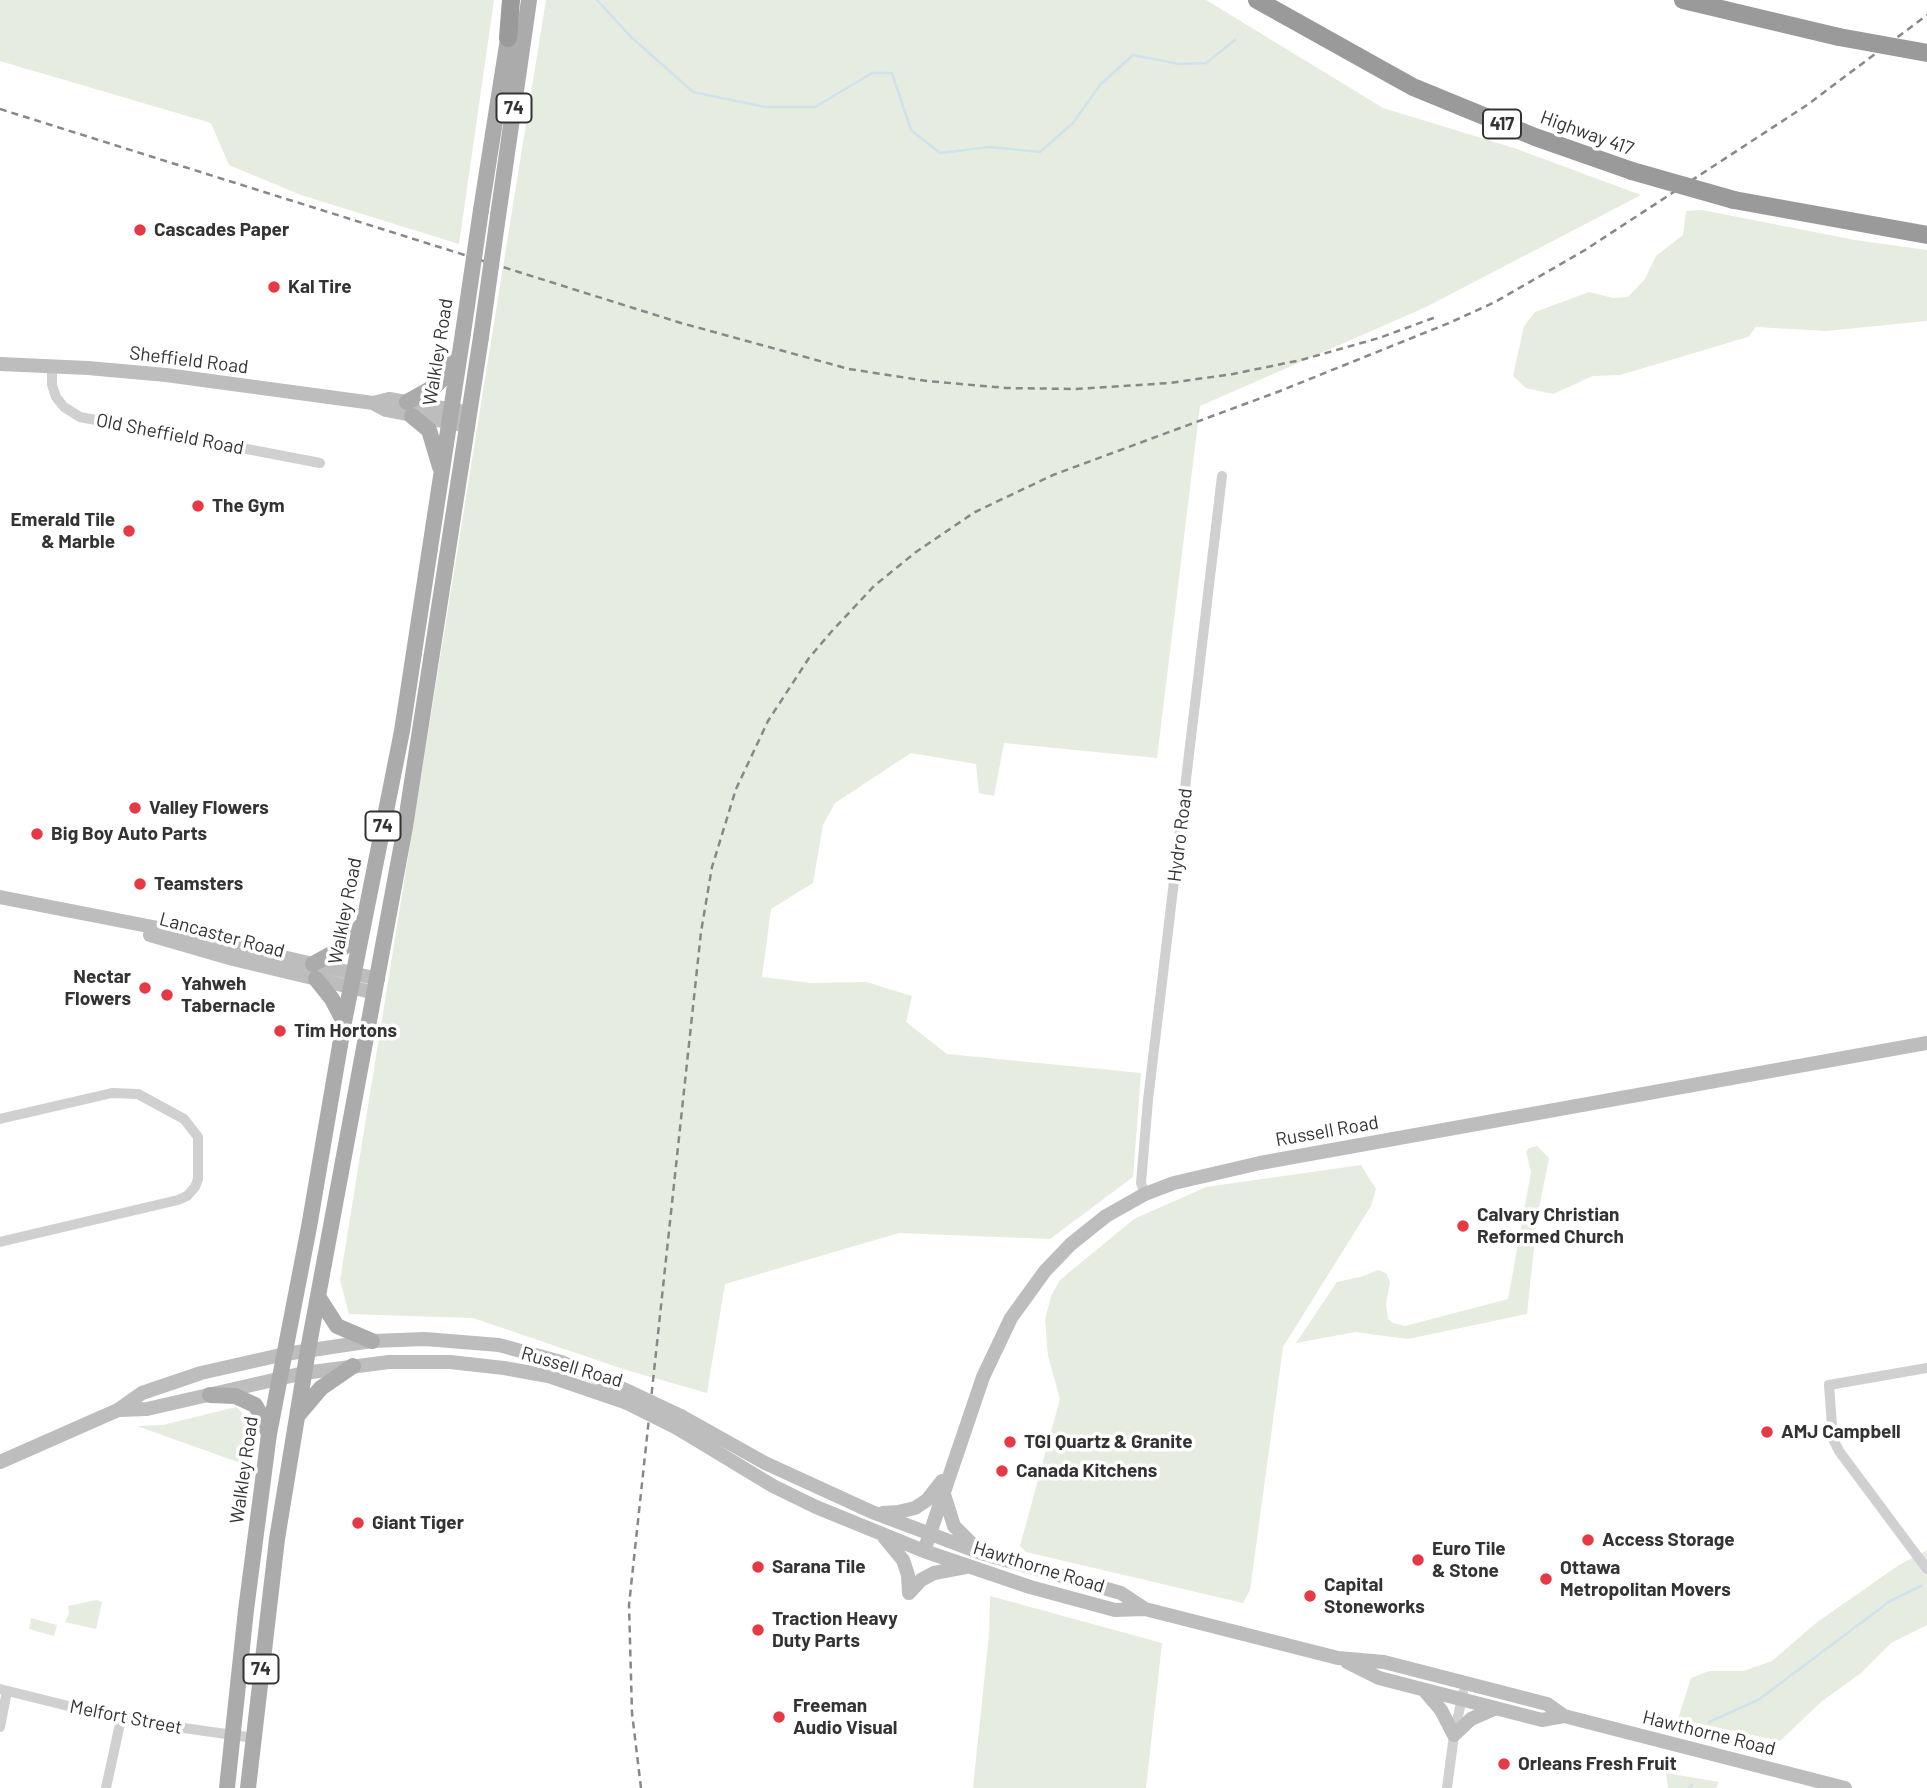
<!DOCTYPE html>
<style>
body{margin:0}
canvas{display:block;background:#fff}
</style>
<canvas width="1927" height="1788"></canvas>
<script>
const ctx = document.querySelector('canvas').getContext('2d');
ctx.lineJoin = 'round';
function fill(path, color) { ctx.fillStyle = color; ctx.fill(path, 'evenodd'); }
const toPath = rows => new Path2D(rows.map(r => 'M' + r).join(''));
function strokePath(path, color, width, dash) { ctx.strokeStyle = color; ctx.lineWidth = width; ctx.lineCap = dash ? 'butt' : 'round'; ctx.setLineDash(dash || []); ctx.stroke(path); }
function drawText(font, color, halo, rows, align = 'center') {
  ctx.font = font + ' Barlow,sans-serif'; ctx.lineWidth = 7; ctx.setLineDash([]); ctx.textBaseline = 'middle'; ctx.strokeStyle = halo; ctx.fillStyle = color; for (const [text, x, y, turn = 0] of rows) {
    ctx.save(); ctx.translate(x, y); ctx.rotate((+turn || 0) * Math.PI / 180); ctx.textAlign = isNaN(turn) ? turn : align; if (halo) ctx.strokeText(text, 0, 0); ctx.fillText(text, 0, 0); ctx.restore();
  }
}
fill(toPath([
 [0,0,494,0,459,244,301,195,229,165,211,123,0,61],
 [546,0,1206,0,1383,108,1514,148,1641,195,1426,307,1200,406,1157,758,1004,743,994,796,979,793,976,764,911,753,835,803,823,825,813,883,771,909,762,977,811,983,866,982,912,996,906,1022,947,1054,1141,1073,1133,1177,1050,1239,899,1233,725,1284,707,1393,626,1370,473,1318,349,1314,340,1280],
 [1702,210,1855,240,1927,250,1927,321,1826,331,1756,327,1748,337,1620,375,1593,376,1553,394,1526,388,1513,376,1524,326,1535,312,1589,292,1613,298,1628,297,1645,279,1656,256,1683,235,1686,211],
 [1537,1146,1549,1158,1537,1218,1527,1314,1408,1339,1355,1332,1296,1343,1337,1282,1364,1276,1378,1270,1386,1273,1390,1282,1386,1304,1388,1319,1393,1323,1405,1326,1508,1299,1531,1172,1526,1151,1529,1148],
 [1361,1165,1376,1189,1371,1206,1283,1347,1250,1590,1243,1603,1026,1552,1020,1546,1060,1399,1048,1356,1045,1320,1051,1296,1060,1280,1134,1219,1206,1187],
 [236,1407,251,1421,249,1466,137,1426,163,1425],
 [1927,1550,1927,1625,1891,1643,1861,1673,1821,1702,1780,1741,1678,1719,1691,1678,1709,1671,1743,1671,1772,1661,1816,1623,1899,1565],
 [990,1596,1162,1643,1146,1788,973,1788,989,1634],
 [97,1600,102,1602,96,1629,65,1622,69,1614,68,1606],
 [31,1618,57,1625,54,1636,29,1629],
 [1666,1773,1719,1782,1716,1788,1668,1788]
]), '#e6ecdf');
strokePath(toPath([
 [597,0,630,36,693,92,765,107,815,107,872,73,892,73,911,130,940,153,990,147,1040,152,1073,123,1100,85,1133,55,1179,64,1206,63,1235,40],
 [1709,1722,1758,1700,1890,1601,1921,1586],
 [1689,1788,1692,1785]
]), '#cfe2ee', 2.5);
strokePath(toPath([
 [52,368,52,385,56,397,64,407,80,417,320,463],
 [0,1119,112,1093,138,1094,184,1119,198,1137,198,1179,195,1187,187,1196,178,1200,0,1242],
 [1145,1194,1141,1183,1148,1100,1222,476],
 [1927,1368,1829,1385,1833,1439,1839,1451,1927,1569],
 [0,1689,121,1719,254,1738],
 [0,1727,7,1691],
 [106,1788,121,1719],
 [1447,1788,1454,1735,1463,1693]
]), '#d0d0d0', 10);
strokePath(toPath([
 [0,364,88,368,166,375,373,403,389,399,460,411],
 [373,403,386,410,467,426],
 [0,897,153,927,378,979],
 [150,935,233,959,375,993],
 [120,1410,147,1409,304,1373,389,1362,450,1362,504,1368,548,1376,627,1403],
 [681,1416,765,1463,872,1512,981,1553,1121,1593,1145,1609],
 [677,1428,773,1486,816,1507,924,1551,1030,1587,1115,1610,1145,1609,1338,1658,1384,1662,1547,1704,1564,1716,1845,1788],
 [0,1462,118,1410,142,1393,201,1373,285,1354,372,1341,425,1339,499,1345,561,1362,630,1392],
 [943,1491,954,1526,975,1547],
 [883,1513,898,1512,915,1508,927,1500,942,1481],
 [884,1537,903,1560,908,1575,909,1593],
 [924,1551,983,1377,1011,1318,1045,1271,1071,1244,1106,1216,1145,1194,1174,1183,1260,1163,1927,1043],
 [909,1593,921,1580,934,1573,966,1567],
 [1347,1662,1379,1678,1542,1720,1564,1716],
 [1424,1690,1441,1710,1454,1735,1471,1719,1496,1708]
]), '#bdbdbd', 14);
strokePath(toPath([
 [481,210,510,26],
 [498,216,529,0],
 [407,402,434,387,445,376,456,358],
 [412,416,429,430,440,467],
 [313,964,344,947,361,926],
 [316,979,332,999,344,1022],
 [319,1298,337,1326,372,1341],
 [210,1395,235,1396,255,1405,264,1420,268,1432],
 [298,1415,321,1388,353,1366],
 [227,1788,246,1610,269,1434,309,1227,344,1022,402,731,463,333],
 [248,1788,277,1539,308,1350,405,827,481,337]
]), '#ababab', 16);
strokePath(toPath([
 [1257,0,1413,87,1535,137,1632,171],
 [1683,0,1839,37],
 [508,38,511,0],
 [1734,200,1927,235]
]), '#9a9a9a', 18);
strokePath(toPath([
 [0,109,681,323,849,369,927,381,1006,388,1076,389,1169,383,1233,374,1301,360,1379,338,1436,317],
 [641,1788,632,1713,629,1605,701,932,712,867,736,789,768,721,809,658,832,631,874,586,916,552,975,512,1053,475,1280,391,1449,323,1495,302,1585,250,1807,105,1927,15]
]), '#888', 2.5, [7, 5]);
strokePath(toPath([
 [630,1392,681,1416],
 [627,1403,677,1428]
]), '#bdbdbd', 14);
strokePath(toPath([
 [463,333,481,210],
 [481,337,498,216]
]), '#ababab', 16);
strokePath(toPath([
 [1839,37,1927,53],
 [1632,171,1734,200]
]), '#9a9a9a', 18);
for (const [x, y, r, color] of [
 [140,230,7,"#e63946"],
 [274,287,7,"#e63946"],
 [198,506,7,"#e63946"],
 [129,531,7,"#e63946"],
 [135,808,7,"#e63946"],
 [37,834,7,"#e63946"],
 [140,884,7,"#e63946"],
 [145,988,7,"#e63946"],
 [167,995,7,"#e63946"],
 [280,1031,7,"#e63946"],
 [1463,1226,7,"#e63946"],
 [1767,1432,7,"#e63946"],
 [1010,1442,7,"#e63946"],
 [1002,1471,7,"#e63946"],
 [358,1523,7,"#e63946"],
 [1588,1540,7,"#e63946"],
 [1418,1560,7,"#e63946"],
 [758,1567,7,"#e63946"],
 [1546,1579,7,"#e63946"],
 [1310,1596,7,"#e63946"],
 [758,1630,7,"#e63946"],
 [779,1717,7,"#e63946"],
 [1504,1764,7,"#e63946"]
]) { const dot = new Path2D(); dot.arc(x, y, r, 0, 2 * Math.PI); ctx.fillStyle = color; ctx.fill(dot); strokePath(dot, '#fff', 2.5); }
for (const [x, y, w] of [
 [514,108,35],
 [1502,124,38],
 [383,826,35],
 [261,1669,35]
]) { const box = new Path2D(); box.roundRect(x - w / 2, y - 14.5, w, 29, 5); ctx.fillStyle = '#fff'; ctx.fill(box); strokePath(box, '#333', 2); }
drawText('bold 18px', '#333', null, [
 ["74",514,108],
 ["417",1502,124],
 ["74",383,826],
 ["74",261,1669]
]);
drawText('19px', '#333', '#fff', [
 ["Highway 417",1587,133,20],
 ["Walkley Road",438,352,-81],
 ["Sheffield Road",189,360,7],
 ["Old Sheffield Road",170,434,11],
 ["Hydro Road",1180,835,-83],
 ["Walkley Road",345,911,-79],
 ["Lancaster Road",222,935,15],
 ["Russell Road",1327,1131,-10],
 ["Russell Road",572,1367,16],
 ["Walkley Road",244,1470,-82],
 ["Hawthorne Road",1039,1567,17],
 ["Melfort Street",126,1717,11],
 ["Hawthorne Road",1709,1733,14]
]);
drawText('bold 19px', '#333', '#fff', [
 ["Cascades Paper",154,230],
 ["Kal Tire",288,287],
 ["The Gym",212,506],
 ["Emerald Tile",115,520,"right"],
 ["& Marble",115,542,"right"],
 ["Valley Flowers",149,808],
 ["Big Boy Auto Parts",51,834],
 ["Teamsters",154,884],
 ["Nectar",131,977,"right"],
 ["Flowers",131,999,"right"],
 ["Yahweh",181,984],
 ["Tabernacle",181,1006],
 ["Tim Hortons",294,1031],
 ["Calvary Christian",1477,1215],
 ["Reformed Church",1477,1237],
 ["AMJ Campbell",1781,1432],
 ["TGI Quartz & Granite",1024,1442],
 ["Canada Kitchens",1016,1471],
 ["Giant Tiger",372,1523],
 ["Access Storage",1602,1540],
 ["Euro Tile",1432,1549],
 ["& Stone",1432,1571],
 ["Sarana Tile",772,1567],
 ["Ottawa",1560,1568],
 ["Metropolitan Movers",1560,1590],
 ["Capital",1324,1585],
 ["Stoneworks",1324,1607],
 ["Traction Heavy",772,1619],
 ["Duty Parts",772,1641],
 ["Freeman",793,1706],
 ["Audio Visual",793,1728],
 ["Orleans Fresh Fruit",1518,1764]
], 'left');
</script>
